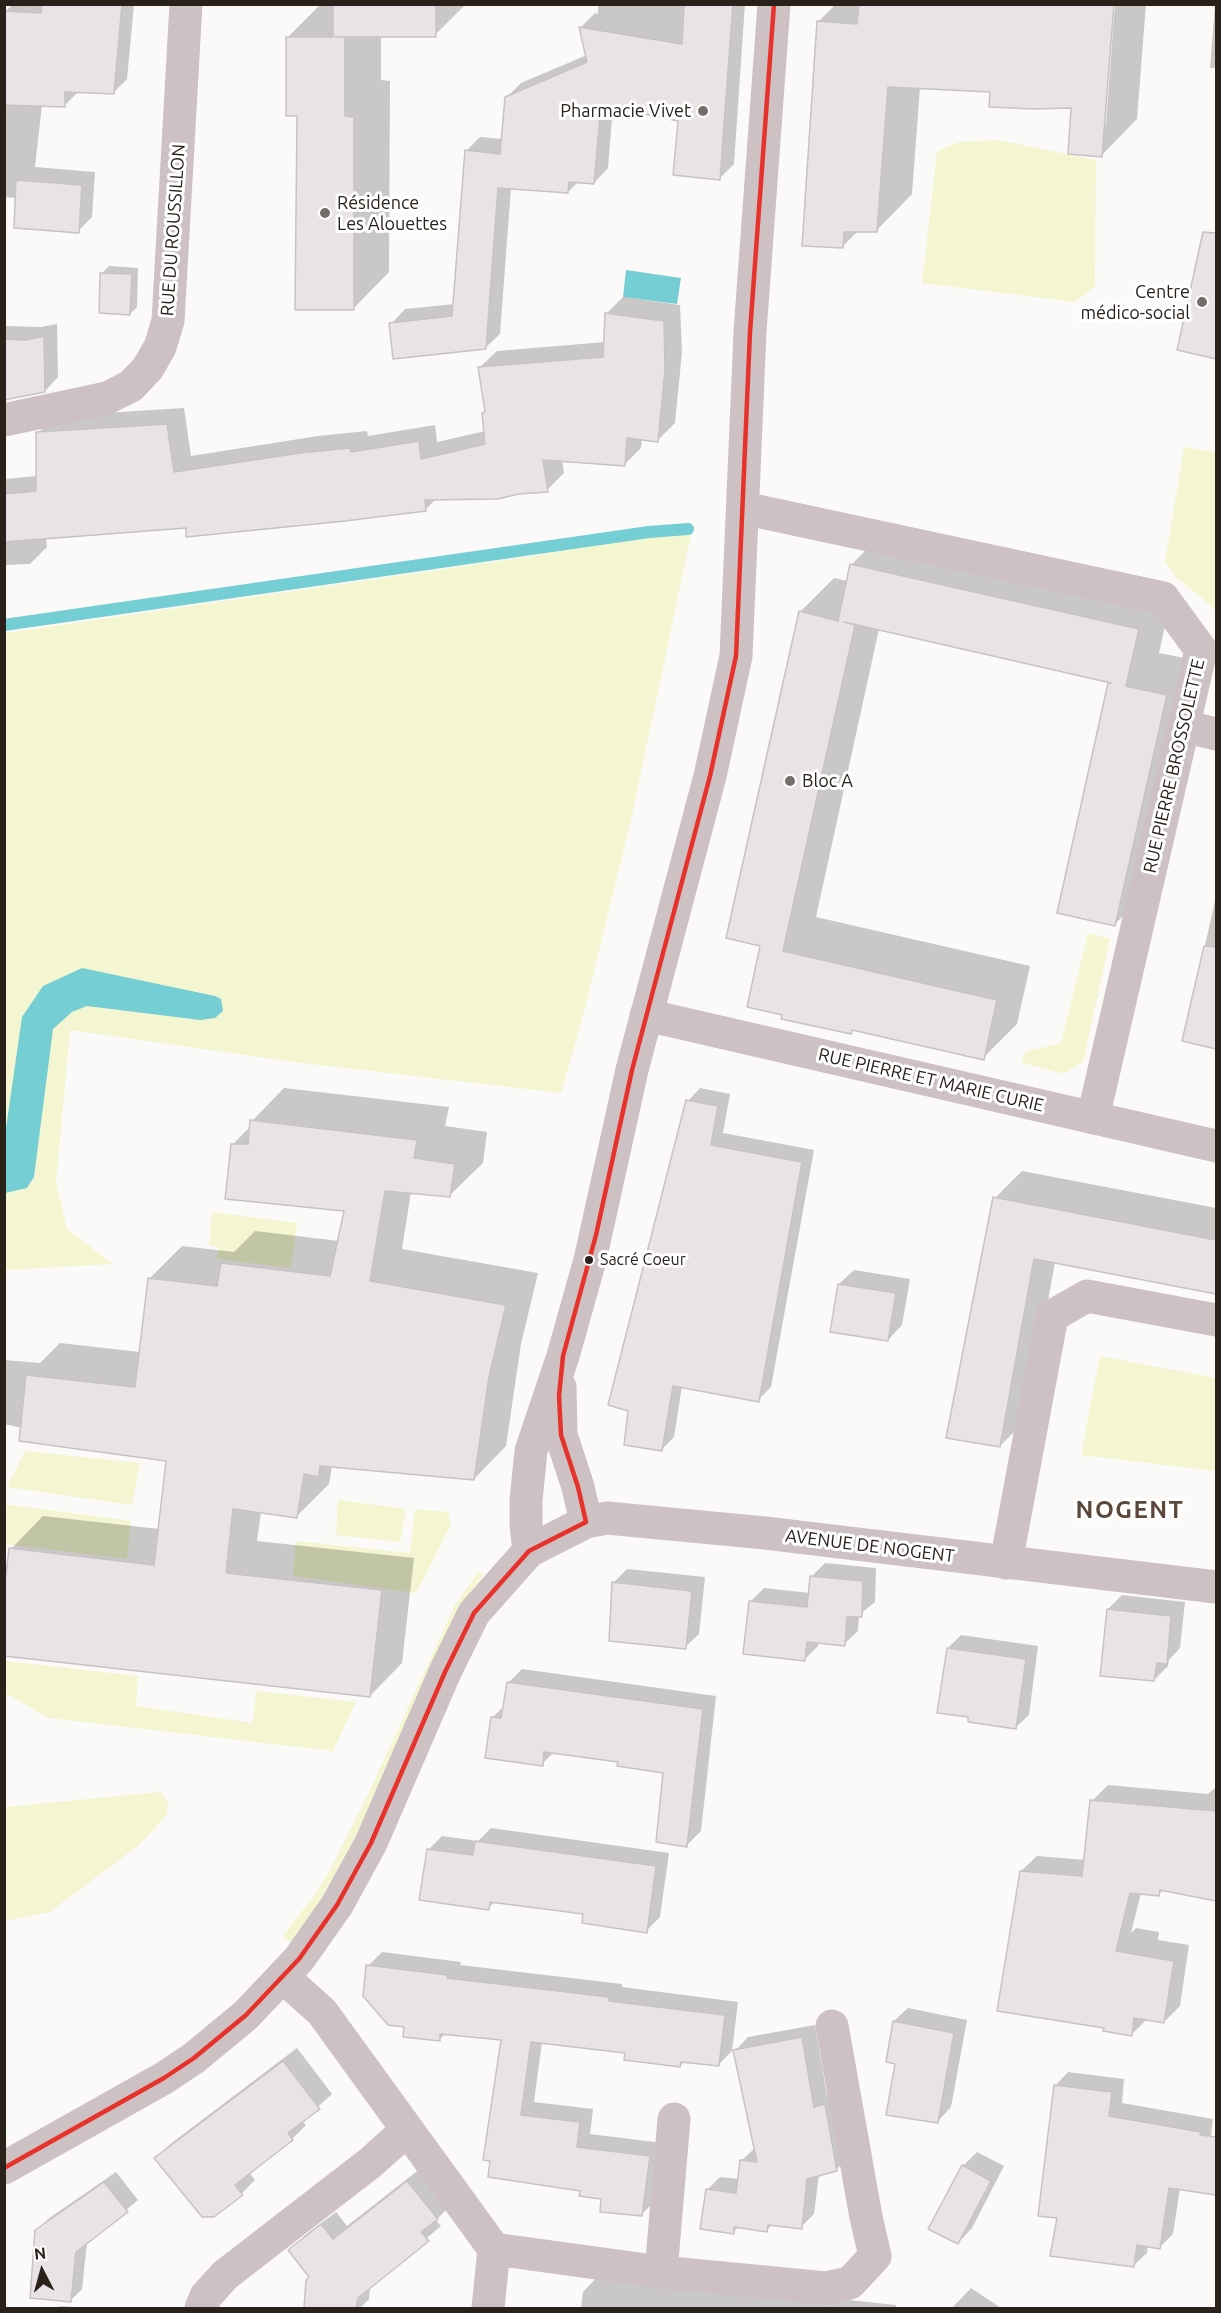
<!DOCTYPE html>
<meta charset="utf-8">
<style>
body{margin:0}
#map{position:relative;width:1221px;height:2313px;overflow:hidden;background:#fcfaf8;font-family:Ubuntu,sans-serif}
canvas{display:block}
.frame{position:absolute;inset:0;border:6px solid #2a211a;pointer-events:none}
.north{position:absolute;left:12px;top:2241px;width:60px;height:60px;-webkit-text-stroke:4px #fff;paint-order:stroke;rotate:354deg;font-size:16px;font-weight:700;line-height:24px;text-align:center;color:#2a211a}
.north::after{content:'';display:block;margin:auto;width:21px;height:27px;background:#2a211a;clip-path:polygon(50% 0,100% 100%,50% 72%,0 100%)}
</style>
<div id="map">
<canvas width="1221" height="2313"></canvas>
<div class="frame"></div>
<div class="north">N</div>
</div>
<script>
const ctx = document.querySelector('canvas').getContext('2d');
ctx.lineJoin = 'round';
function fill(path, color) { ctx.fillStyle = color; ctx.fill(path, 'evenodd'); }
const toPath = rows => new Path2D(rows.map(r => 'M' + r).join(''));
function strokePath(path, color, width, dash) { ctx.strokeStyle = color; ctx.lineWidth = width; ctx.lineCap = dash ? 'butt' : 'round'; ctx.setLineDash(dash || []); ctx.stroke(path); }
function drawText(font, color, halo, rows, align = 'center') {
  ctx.font = font + ' Ubuntu,sans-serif'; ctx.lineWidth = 6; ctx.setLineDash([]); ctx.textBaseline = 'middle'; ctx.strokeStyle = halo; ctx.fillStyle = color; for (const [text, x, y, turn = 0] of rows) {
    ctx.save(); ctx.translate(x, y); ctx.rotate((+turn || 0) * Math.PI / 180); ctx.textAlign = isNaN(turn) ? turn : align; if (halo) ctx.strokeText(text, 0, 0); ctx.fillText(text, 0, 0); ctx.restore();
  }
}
fill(toPath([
 [998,140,1096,160,1095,286,1075,302,922,283,937,151,960,142],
 [1184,447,1216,452,1216,610,1176,577,1165,562],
 [659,534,691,534,631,820,581,1024,561,1093,302,1063,70,1030,56,1182,67,1229,113,1264,5,1270,5,633,533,556],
 [1088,933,1110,939,1083,1062,1066,1072,1059,1073,1021,1062,1025,1052,1061,1043],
 [212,1212,297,1223,291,1268,217,1259,219,1247,209,1245],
 [1100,1356,1216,1378,1215,1471,1081,1455],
 [25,1451,140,1463,132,1505,7,1487],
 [338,1500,406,1509,400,1542,336,1535],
 [5,1504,131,1521,127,1559,5,1544],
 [415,1509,448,1512,451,1524,416,1593,293,1576,296,1541,410,1553],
 [479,1571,483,1575,463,1602,347,1856,309,1918,291,1942,282,1937,313,1897,330,1870,371,1788,455,1605],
 [5,1661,138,1676,136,1706,253,1723,256,1691,356,1702,333,1751,49,1718,5,1693],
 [160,1792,168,1802,167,1815,138,1846,50,1912,5,1921,5,1807]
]), '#f3f6d0');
fill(toPath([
 [626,270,681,278,677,304,623,297],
 [82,968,215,996,221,999,223,1011,215,1018,200,1020,87,1006,72,1012,53,1029,34,1177,27,1188,5,1193,5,1135,22,1017,43,986]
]), '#75ced3');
fill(toPath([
 [13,4,134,4,127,79,113,93,78,92,64,106,42,105,35,167,95,172,92,217,78,231,17,198,4,197,4,25,5,12],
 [321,4,466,4,435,35,381,35,381,80,390,81,389,272,353,309,298,115,288,37],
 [598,4,745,4,734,164,720,178,679,120,613,106,608,168,594,183,578,182,568,192,511,188,500,334,485,348,391,324,405,309,455,304,466,151,480,137,503,139,506,98,521,83,587,55,581,27,595,13,598,14],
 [836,4,1112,4,1103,124,1106,124,1115,4,1146,4,1137,119,1101,156,1073,107,992,91,920,87,912,194,876,231,858,231,843,246,818,22],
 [1215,4,1216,4,1216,68,1210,68],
 [1216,235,1216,357,1179,349,1200,251],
 [109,266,138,268,137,307,130,314,102,273],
 [623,297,680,305,682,352,675,423,658,440,642,438,641,448,624,465,562,460,564,473,547,490,436,499,426,509,46,537,47,547,30,564,4,565,4,479,37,476,38,433,55,416,184,408,191,456,318,436,367,431,368,436,435,425,437,442,485,431,483,413,486,410,480,367,497,351,605,342,606,314],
 [57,324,58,377,45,391,4,398,4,326,41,327],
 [885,531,1172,595,1159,653,1200,661,1149,890,1115,924,1110,683,1111,682,879,629,816,917,1030,966,1017,1024,983,1058,854,1029,851,1033,784,1014,762,945,800,612,834,578,847,581,851,565],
 [1216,896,1216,1047,1184,1040],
 [284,1088,449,1107,445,1126,487,1132,483,1163,450,1195,411,1192,402,1249,538,1273,521,1344,506,1446,474,1479,332,1466,329,1484,297,1516,261,1512,257,1541,414,1558,402,1663,370,1696,11,1549,43,1516,159,1529,168,1460,4,1424,4,1360,40,1363,60,1343,140,1352,149,1279,182,1246,234,1252,255,1231,339,1241,346,1210,233,1144,251,1126,252,1121],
 [700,1088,730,1094,723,1133,814,1150,771,1387,758,1400,682,1386,674,1437,662,1449,688,1101],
 [1022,1171,1216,1208,1216,1292,1055,1262,1027,1419,1000,1446,995,1198],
 [854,1270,910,1279,902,1325,888,1340,839,1284],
 [825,1563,876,1568,875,1602,859,1615,858,1631,844,1644,818,1641,818,1646,805,1659,750,1602,764,1588,810,1593,812,1576],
 [627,1569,705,1577,699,1634,685,1647,613,1583],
 [1122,1595,1185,1602,1180,1648,1169,1660,1168,1666,1154,1680,1108,1609],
 [961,1635,1038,1646,1029,1715,1015,1728,969,1716,948,1648],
 [522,1669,716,1696,701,1831,687,1845,665,1771,620,1761,554,1752,542,1764,492,1718,504,1706,508,1683],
 [1108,1785,1208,1794,1216,1787,1216,1899,1164,1889,1159,1894,1141,1893,1131,1933,1136,1928,1159,1932,1158,1940,1189,1945,1180,2006,1164,2022,1147,2019,1132,2034,1105,2027,1021,1871,1037,1856,1085,1860,1092,1801],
 [491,1828,669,1853,660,1917,646,1931,585,1913,496,1901,488,1908,428,1850,442,1836,478,1841],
 [382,1952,461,1962,460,1965,622,1984,622,1987,738,2002,732,2051,718,2065,685,2061,680,2066,627,2052,542,2042,534,2102,593,2109,590,2134,663,2143,656,2200,642,2214,582,2190,490,2176,502,2039,446,2033,439,2040,406,2026,368,1966],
 [908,2008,967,2020,951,2107,938,2121,894,2021],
 [815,2025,827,2095,838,2092,850,2156,836,2170,819,2174,814,2214,801,2227,773,2224,767,2230,740,2226,733,2232,707,2190,720,2177,739,2179,741,2161,756,2147,735,2051,748,2037],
 [297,2048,332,2094,302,2121,306,2125,292,2139,249,2172,255,2180,242,2193,213,2215,156,2158,169,2145],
 [1068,2072,1124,2079,1122,2103,1213,2119,1206,2177,1180,2188,1173,2234,1160,2247,1148,2245,1147,2253,1133,2266,1058,2217,1055,2086],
 [977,2152,1004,2166,972,2228,958,2243,963,2166],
 [421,2168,451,2205,436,2220,441,2226,370,2286,369,2299,360,2308,304,2308,307,2281,311,2277,290,2250,304,2236,336,2212,347,2226],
 [116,2172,138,2200,87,2243,82,2289,71,2300,37,2231,48,2219],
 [600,2274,896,2305,896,2308,581,2308,583,2292],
 [971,2288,1001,2308,952,2308],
 [60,2306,89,2308,57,2308]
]), '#0003');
strokePath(toPath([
 [4,625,649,532,688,529]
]), '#75ced3', 12);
const building = toPath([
 [42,4,122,4,114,94,65,92,65,107,4,105,4,11,41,13,42,4],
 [333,4,436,4,436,37,335,37,345,37,345,116,354,117,354,310,295,310,297,116,286,116,286,37,333,37,333,4],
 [684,4,733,4,720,180,673,175,678,121,601,105,594,184,569,182,568,193,498,188,486,349,393,359,389,323,452,316,465,150,500,154,505,97,587,62,579,27,682,44,684,4],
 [859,4,1114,4,1102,157,1068,154,1071,108,1032,109,989,107,990,92,888,87,877,232,844,232,843,248,802,246,817,21,857,24,859,4],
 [16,180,82,185,79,233,14,228,16,180],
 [1203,232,1216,233,1216,359,1177,350,1203,232],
 [100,273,132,274,130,315,99,313,100,273],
 [605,313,664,321,665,370,658,442,627,438,625,466,543,460,548,492,519,494,498,499,425,500,426,511,345,521,186,537,186,528,4,542,4,494,36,491,36,432,167,424,174,472,300,453,350,448,351,452,419,441,421,459,485,444,482,413,485,412,478,367,603,357,605,313],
 [44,336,45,392,4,400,4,339,26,340,44,336],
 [850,564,1139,629,1126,686,1167,695,1115,926,1057,913,1108,683,1111,683,844,622,855,625,783,951,997,1000,984,1060,852,1030,851,1034,781,1019,782,1015,747,1007,760,946,726,938,799,611,838,621,850,564],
 [1204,946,1216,947,1216,1049,1182,1041,1204,946],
 [686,1100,718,1106,711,1145,802,1162,759,1402,673,1386,662,1451,624,1445,628,1411,608,1405,686,1100],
 [250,1120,417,1140,414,1158,455,1164,450,1197,385,1191,370,1281,506,1305,489,1377,474,1480,320,1466,319,1477,304,1474,297,1518,233,1509,226,1573,382,1590,370,1697,4,1656,4,1592,9,1548,154,1565,166,1461,19,1441,26,1375,135,1387,148,1278,217,1286,221,1263,330,1276,344,1211,225,1199,231,1144,248,1144,250,1120],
 [993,1197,1216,1240,1216,1294,1034,1259,1000,1447,946,1438,993,1197],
 [838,1284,896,1293,888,1341,830,1332,838,1284],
 [810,1576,863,1581,862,1617,847,1617,845,1646,807,1642,805,1661,743,1654,749,1601,807,1607,810,1576],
 [612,1582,692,1591,686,1649,609,1641,612,1582],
 [1107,1609,1171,1616,1167,1664,1157,1663,1154,1681,1100,1676,1107,1609],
 [947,1648,1026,1659,1016,1729,968,1722,968,1717,937,1713,947,1648],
 [507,1682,703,1709,687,1847,656,1842,663,1773,617,1766,618,1762,544,1752,543,1766,485,1758,491,1717,501,1718,507,1682],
 [1090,1800,1216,1811,1216,1901,1160,1890,1159,1896,1130,1893,1116,1951,1174,1961,1164,2023,1134,2018,1132,2036,1103,2031,1104,2028,997,2011,1020,1871,1082,1876,1090,1800],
 [475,1841,656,1866,647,1933,582,1923,583,1914,490,1902,489,1910,419,1900,427,1849,473,1855,475,1841],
 [366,1965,448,1975,447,1978,609,1997,609,2001,725,2015,719,2066,681,2062,680,2067,624,2060,625,2053,531,2042,521,2115,580,2122,577,2147,650,2156,642,2216,600,2212,601,2199,579,2196,580,2191,488,2177,490,2161,483,2160,501,2040,440,2034,440,2041,403,2037,404,2027,388,2025,363,1996,366,1965],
 [893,2021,954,2033,938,2123,886,2115,895,2064,886,2062,893,2021],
 [802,2037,814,2107,825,2104,837,2171,807,2179,802,2229,768,2225,767,2232,734,2227,734,2234,700,2229,706,2189,736,2193,740,2160,757,2162,733,2050,802,2037],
 [283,2061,320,2109,288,2133,293,2140,235,2185,243,2195,214,2217,202,2217,154,2158,283,2061],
 [1054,2085,1112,2092,1109,2116,1201,2132,1200,2135,1216,2137,1216,2195,1169,2188,1160,2249,1137,2245,1134,2267,1050,2256,1057,2218,1038,2216,1054,2085],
 [962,2165,991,2181,958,2244,928,2229,962,2165],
 [407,2181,438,2219,421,2232,429,2241,358,2298,356,2308,304,2308,306,2280,309,2277,288,2250,321,2224,333,2239,407,2181],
 [104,2182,128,2212,76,2252,71,2302,30,2298,35,2230,104,2182]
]);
fill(building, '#e9e3e6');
strokePath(building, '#c7c2c5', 1.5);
strokePath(toPath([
 [4,420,107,398,131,386,148,368,160,347,168,321,186,4],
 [743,508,1163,598,1201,650,1093,1118],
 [1184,726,1216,734],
 [646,1015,1216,1146],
 [560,1387,561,1435,578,1487,586,1522],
 [529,1551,526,1525,526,1500,531,1451,563,1356,590,1260,632,1070,710,776,736,656,750,332,774,4],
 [1006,1563,1052,1316,1087,1296,1216,1320],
 [283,1977,322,2012,494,2249,488,2308],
 [4,2168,164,2078,194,2058,246,2015,299,1959,337,1905,371,1843,445,1672,474,1613,529,1551,586,1522,607,1518,765,1533,1216,1587],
 [494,2249,661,2272,826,2288,850,2283,875,2256,866,2217,832,2026],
 [661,2272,674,2119],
 [201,2308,206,2296,225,2275,370,2163,407,2130]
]), '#cdc1c4', 33);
strokePath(toPath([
 [4,2168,164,2078,194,2058,246,2015,299,1959,337,1905,371,1843,445,1672,474,1613,529,1551,586,1522,578,1487,561,1435,559,1396,563,1356,596,1235,632,1070,710,776,736,656,750,332,774,4]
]), '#e6322a', 4.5);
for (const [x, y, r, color] of [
 [703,111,6,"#746d68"],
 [325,213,6,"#746d68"],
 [1202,302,6,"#746d68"],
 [790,781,6,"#746d68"],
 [589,1260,5,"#2a211a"]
]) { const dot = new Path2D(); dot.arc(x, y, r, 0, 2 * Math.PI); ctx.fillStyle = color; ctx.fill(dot); strokePath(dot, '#fff', 2); }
drawText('16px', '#2a211a', '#fff', [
 ["Sacré Coeur",600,1260]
], 'left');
drawText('18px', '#2a211a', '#fff', [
 ["Pharmacie Vivet",691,111],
 ["Résidence",337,203,"left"],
 ["Les Alouettes",337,224,"left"],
 ["Centre",1190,292],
 ["médico-social",1190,313],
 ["Bloc A",802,781,"left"]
], 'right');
drawText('18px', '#2a211a', '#fff', [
 ["RUE DU ROUSSILLON",173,230,-86],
 ["RUE PIERRE BROSSOLETTE",1174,766,-77],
 ["RUE PIERRE ET MARIE CURIE",931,1080,13],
 ["AVENUE DE NOGENT",870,1546,7]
]);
ctx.letterSpacing = '1.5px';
drawText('bold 24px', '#5c483a', '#fff', [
 ["NOGENT",1130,1510]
]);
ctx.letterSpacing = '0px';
</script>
